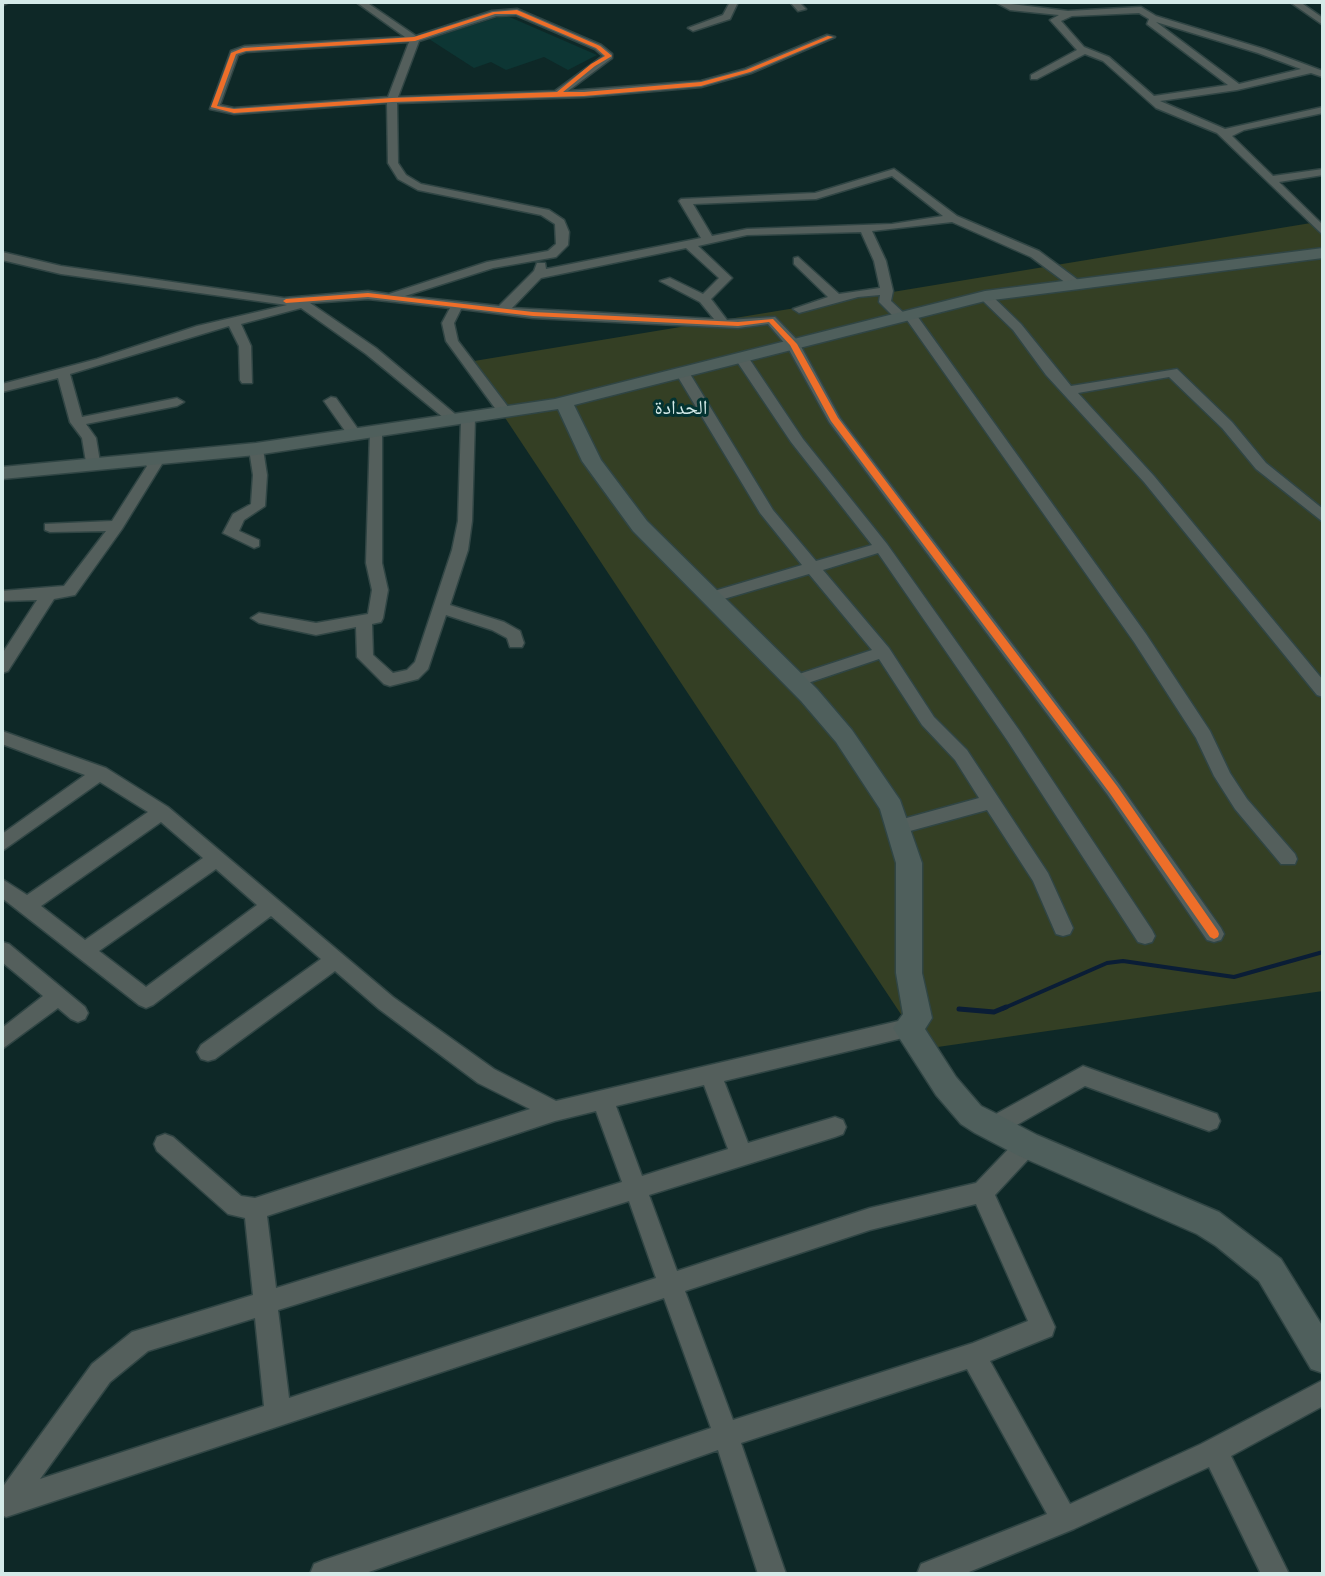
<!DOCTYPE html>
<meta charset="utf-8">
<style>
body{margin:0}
#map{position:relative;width:1325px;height:1576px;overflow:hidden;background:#0e2827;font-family:"DM Sans",sans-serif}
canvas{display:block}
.frame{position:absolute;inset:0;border:4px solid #d4eae8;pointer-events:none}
</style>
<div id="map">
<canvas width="1325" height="1576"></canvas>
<div class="frame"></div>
</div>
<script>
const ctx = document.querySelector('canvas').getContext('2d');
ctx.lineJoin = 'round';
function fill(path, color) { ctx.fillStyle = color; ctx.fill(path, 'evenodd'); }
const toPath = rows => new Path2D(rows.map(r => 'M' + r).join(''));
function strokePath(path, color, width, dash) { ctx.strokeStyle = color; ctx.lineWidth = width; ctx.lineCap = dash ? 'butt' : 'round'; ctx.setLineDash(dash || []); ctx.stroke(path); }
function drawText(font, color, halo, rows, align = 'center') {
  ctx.font = font + ' "DM Sans","Noto Naskh Arabic",sans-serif'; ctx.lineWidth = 6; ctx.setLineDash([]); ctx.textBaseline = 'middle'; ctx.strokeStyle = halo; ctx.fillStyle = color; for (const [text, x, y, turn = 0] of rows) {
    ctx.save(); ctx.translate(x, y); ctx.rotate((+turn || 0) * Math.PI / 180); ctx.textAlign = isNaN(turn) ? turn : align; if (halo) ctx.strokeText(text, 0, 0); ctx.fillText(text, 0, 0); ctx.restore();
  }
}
fill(toPath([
 [505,15,597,55,568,70,544,57,506,70,491,62,474,68,429,39]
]), '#0d3634');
fill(toPath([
 [1323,221,1323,991,924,1049,468,362]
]), '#343f24');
strokePath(toPath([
 [1002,1009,1107,963,1123,961,1234,977,1323,952]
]), '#0a1d36', 4);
strokePath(toPath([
 [959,1009,994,1012,1006,1007]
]), '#0a1d36', 5);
const minor = toPath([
 [2,2,9,2,2,6,2,2],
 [356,2,366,2,416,36,492,11,517,9,601,45,612,54,612,58,568,91,701,81,745,69,827,35,835,37,751,73,701,87,584,97,397,103,398,163,406,175,421,184,549,210,564,220,569,232,568,245,556,257,493,268,405,296,499,306,534,271,537,263,545,263,546,269,701,238,679,201,681,199,815,193,894,169,957,216,1039,251,1078,280,1078,286,1070,286,1031,257,952,222,872,231,886,261,893,291,891,301,906,315,915,313,1146,634,1210,731,1230,773,1247,799,1295,854,1297,859,1295,864,1281,864,1235,809,1214,776,1196,738,1134,642,907,320,898,321,879,302,880,295,858,297,799,313,793,309,828,297,794,264,794,258,798,257,839,294,880,288,874,261,861,232,747,235,698,246,732,278,711,299,727,320,775,317,798,341,840,418,1119,784,1221,928,1224,934,1221,940,1214,942,1207,940,1107,794,829,422,787,346,768,324,738,328,533,318,461,309,454,323,458,341,512,412,505,416,500,415,446,341,442,323,450,308,368,299,310,303,376,348,461,419,468,414,475,418,472,521,468,550,450,605,504,622,520,631,524,643,522,647,510,647,507,638,492,630,446,615,428,669,418,679,390,686,384,684,357,657,356,627,316,635,259,623,251,618,259,613,316,623,368,614,372,590,366,563,370,432,377,428,382,429,382,563,388,590,383,618,381,622,372,624,373,655,393,673,407,670,415,662,452,550,458,521,461,421,450,423,366,354,301,308,241,324,251,346,252,383,242,383,240,380,239,346,229,326,70,374,82,417,177,398,184,402,177,406,86,424,96,438,100,462,98,465,88,465,86,462,82,438,70,422,58,378,2,392,2,384,97,359,197,326,287,305,61,274,2,260,2,252,61,266,284,298,368,291,389,294,487,262,548,251,556,244,555,224,541,215,418,190,398,179,388,163,387,103,234,114,210,109,231,51,245,46,405,37,356,2],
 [516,15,595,49,603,56,555,91,398,97,419,41,496,16,516,15],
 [409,42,388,97,234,108,220,105,238,55,246,52,409,42],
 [892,176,943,216,892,224,747,229,712,236,693,204,816,199,892,176],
 [686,248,719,278,703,294,670,278,660,281,700,302,714,319,512,308,541,278,686,248],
 [730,2,738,2,730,19,693,31,688,28,723,15,730,2],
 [790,2,799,2,806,9,798,11,790,2],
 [995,2,1068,11,1141,7,1156,16,1264,49,1323,71,1323,77,1311,73,1237,90,1160,101,1225,129,1323,107,1323,113,1244,130,1232,136,1273,176,1323,169,1323,175,1279,182,1323,225,1323,235,1217,133,1156,108,1103,61,1085,54,1037,79,1031,79,1031,75,1077,50,1050,20,1059,15,1010,10,995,2],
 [1139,13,1149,19,1147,24,1228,85,1154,96,1109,57,1084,47,1061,21,1072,16,1139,13],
 [1156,22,1258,53,1301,69,1239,84,1156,22],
 [1290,2,1300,2,1323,18,1323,25,1290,2],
 [981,293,989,293,1021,324,1071,386,1177,369,1232,422,1266,463,1323,509,1323,522,1256,469,1222,428,1169,377,1078,393,1154,476,1323,680,1323,697,1317,695,1144,482,1046,375,1013,330,981,299,981,293],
 [741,353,746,354,803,439,887,544,1019,730,1152,930,1155,936,1152,942,1145,944,1138,942,1007,740,878,553,823,570,889,648,934,717,967,750,1048,873,1073,928,1070,934,1063,936,1056,934,1033,881,987,810,899,834,892,832,890,827,892,822,979,798,955,760,922,725,879,659,796,687,790,685,788,681,790,677,872,650,809,574,710,603,704,602,702,598,704,594,802,565,760,513,675,372,677,369,687,369,773,510,816,561,872,545,791,442,734,357,741,353],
 [331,397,336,398,360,432,360,438,350,438,324,401,331,397],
 [256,445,263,449,267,475,265,506,244,520,239,531,259,540,259,546,254,548,223,533,233,514,251,504,253,475,249,449,256,445],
 [147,456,162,464,122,529,75,595,54,599,8,671,2,673,2,654,37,600,2,601,2,591,64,586,106,531,50,532,45,530,45,524,112,521,147,466,140,460,147,456],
 [2,731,106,768,168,807,393,997,494,1069,556,1101,907,1019,914,1022,917,1028,914,1034,907,1037,724,1081,748,1143,835,1117,843,1120,846,1127,843,1134,835,1137,649,1195,677,1271,870,1208,976,1183,1019,1138,1027,1135,1035,1138,1038,1145,1035,1152,995,1195,1055,1327,1052,1336,990,1361,1070,1504,1201,1444,1323,1380,1323,1406,1231,1456,1289,1574,1261,1574,1209,1467,1074,1529,964,1574,917,1574,921,1564,1047,1514,967,1369,741,1443,786,1574,758,1574,718,1450,363,1574,310,1574,314,1564,324,1560,711,1428,664,1298,6,1517,2,1515,2,1488,92,1364,132,1332,253,1295,245,1218,228,1214,157,1151,154,1144,157,1137,165,1134,173,1137,241,1196,255,1198,530,1109,478,1083,379,1009,335,971,215,1059,208,1061,201,1059,197,1052,201,1045,321,959,271,916,153,1005,146,1008,139,1005,2,898,2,879,27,895,148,812,100,782,2,851,2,834,85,775,2,744,2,731],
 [161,822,203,858,85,940,41,906,161,822],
 [216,869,257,905,146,987,99,951,216,869],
 [704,1085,728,1149,642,1176,616,1106,704,1085],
 [596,1111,622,1182,276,1288,267,1216,555,1121,596,1111],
 [629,1201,656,1278,289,1398,278,1310,629,1201],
 [976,1204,1028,1321,973,1343,733,1420,685,1291,870,1230,976,1204],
 [255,1318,264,1406,40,1479,110,1382,148,1351,255,1318],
 [2,942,9,944,85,1007,88,1013,85,1019,78,1022,71,1019,58,1008,2,1049,2,1028,43,996,2,962,2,942],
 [1083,1066,1217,1114,1220,1121,1217,1128,1209,1131,1085,1086,1001,1134,993,1137,985,1134,982,1127,985,1120,1083,1066]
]);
const major = toPath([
 [1323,248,1323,258,985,301,574,405,601,460,647,521,817,689,852,730,900,800,922,863,922,973,932,1018,925,1029,956,1077,981,1106,995,1113,1037,1135,1219,1212,1281,1259,1323,1327,1323,1373,1311,1369,1259,1281,1216,1246,1197,1234,1017,1155,975,1133,961,1124,936,1095,893,1028,903,1014,896,973,896,863,880,809,836,742,801,701,633,531,582,461,558,409,256,455,2,479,2,467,256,443,555,399,985,291,1323,248]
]);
strokePath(minor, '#304544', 3);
strokePath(major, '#304544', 3);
fill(minor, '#545f5c');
fill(major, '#4f5f5c');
fill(toPath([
 [517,10,600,46,612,56,595,66,563,92,584,92,701,82,746,70,828,36,833,37,750,72,701,86,584,96,392,102,234,113,211,107,231,53,243,48,414,37,493,12,517,10],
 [495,14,516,14,596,48,605,56,591,64,557,92,392,98,234,109,217,106,236,54,246,51,415,41,495,14],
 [368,293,533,312,738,322,773,319,797,344,838,418,1117,786,1218,931,1219,934,1218,937,1214,939,1210,937,1109,792,831,421,790,345,769,322,738,326,533,316,368,297,286,303,283,301,286,299,368,293]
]), '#ee6e29');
drawText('20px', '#d4eae8', '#033331', [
 ["الحدادة",681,409]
]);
</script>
